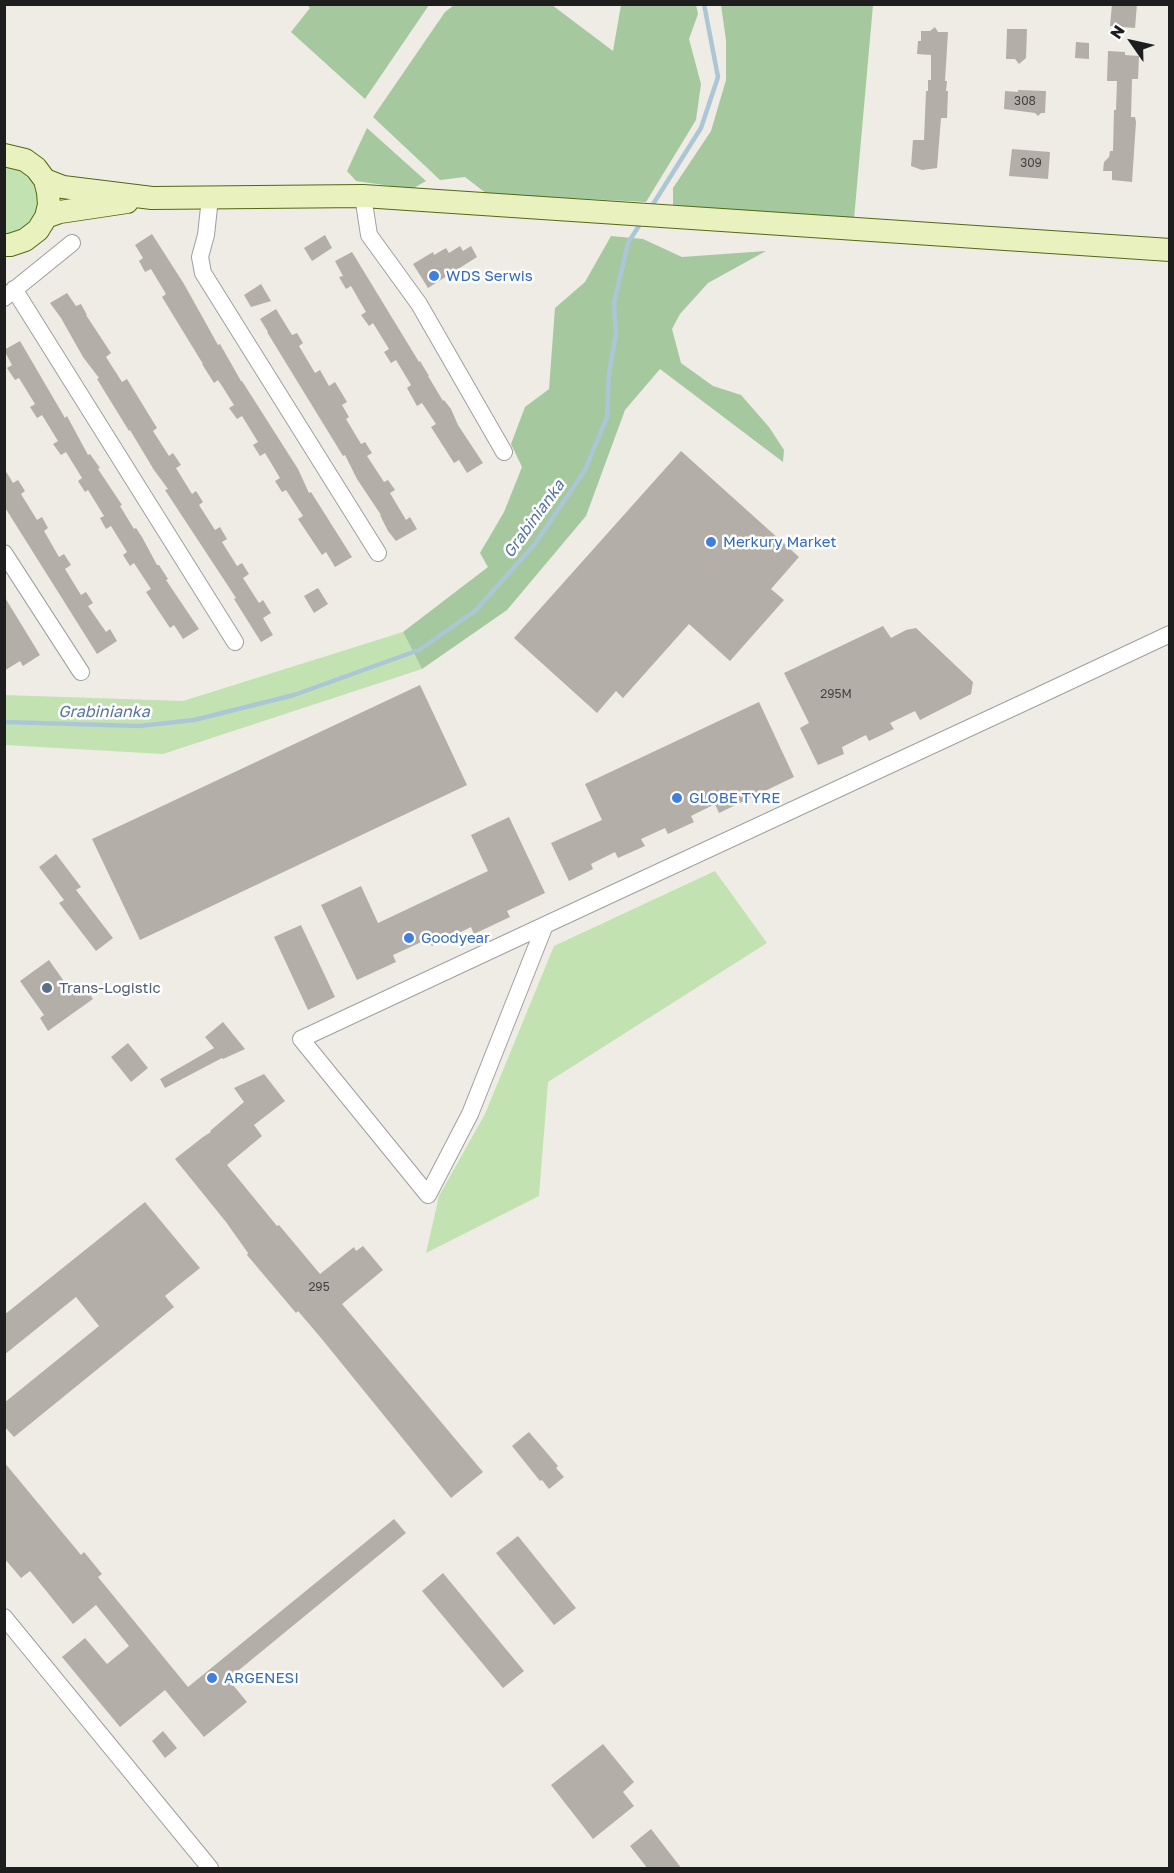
<!DOCTYPE html>
<style>
body{margin:0}
#map{position:relative;width:1174px;height:1873px;overflow:hidden;background:#eeece5;font-family:"Golos Text",sans-serif}
canvas{display:block}
.frame{position:absolute;inset:0;border:6px solid #1e1e1e;pointer-events:none}
.north{position:absolute;left:1102px;top:12px;width:60px;height:60px;-webkit-text-stroke:4px #fff;paint-order:stroke;rotate:304deg;font-size:16px;font-weight:700;line-height:24px;text-align:center;color:#1e1e1e}
.north::after{content:'';display:block;margin:auto;width:21px;height:27px;background:#1e1e1e;clip-path:polygon(50% 0,100% 100%,50% 72%,0 100%)}
</style>
<div id="map">
<canvas width="1174" height="1873"></canvas>
<div class="frame"></div>
<div class="north">N</div>
</div>
<script>
const ctx = document.querySelector('canvas').getContext('2d');
ctx.lineJoin = 'round';
function fill(path, color) { ctx.fillStyle = color; ctx.fill(path, 'evenodd'); }
const toPath = rows => new Path2D(rows.map(r => 'M' + r).join(''));
function strokePath(path, color, width, dash) { ctx.strokeStyle = color; ctx.lineWidth = width; ctx.lineCap = dash ? 'butt' : 'round'; ctx.setLineDash(dash || []); ctx.stroke(path); }
function drawText(font, color, halo, rows, align = 'center') {
  ctx.font = font + ' "Golos Text",sans-serif'; ctx.lineWidth = 5; ctx.setLineDash([]); ctx.textBaseline = 'middle'; ctx.strokeStyle = halo; ctx.fillStyle = color; for (const [text, x, y, turn = 0] of rows) {
    ctx.save(); ctx.translate(x, y); ctx.rotate((+turn || 0) * Math.PI / 180); ctx.textAlign = isNaN(turn) ? turn : align; if (halo) ctx.strokeText(text, 0, 0); ctx.fillText(text, 0, 0); ctx.restore();
  }
}
fill(toPath([
 [5,165,15,166,34,180,39,203,36,215,28,225,18,232,6,234,5,234],
 [403,632,422,669,163,754,5,745,4,695,183,701],
 [715,871,767,943,548,1082,539,1196,426,1253,439,1196,485,1114,554,946]
]), '#c3e2b1');
fill(toPath([
 [307,5,429,5,365,99,291,32,310,8],
 [454,5,552,5,613,51,621,5,696,5,698,14,689,39,701,84,696,120,646,202,487,194,465,177,440,180,373,117,445,12],
 [721,5,873,5,854,219,673,205,673,188,711,131,726,80,726,40],
 [367,128,426,181,412,189,356,181,347,171],
 [611,236,643,239,682,257,766,251,708,283,680,314,672,329,681,363,713,386,741,395,769,427,784,450,783,462,660,369,625,410,586,516,507,610,422,669,403,632,488,567,480,553,504,512,522,467,511,444,525,407,549,389,555,308,585,282]
]), '#a6c89f');
strokePath(toPath([
 [650,209,701,128,718,77,704,4],
 [4,722,139,726,194,720,294,695,419,650,475,611,535,544,585,470,607,417,609,373,616,334,614,303,628,243,642,221]
]), '#abc7d6', 4.5);
fill(toPath([
 [1112,4,1137,4,1135,28,1110,26],
 [935,27,938,32,948,32,945,81,947,81,946,91,948,91,947,118,941,118,937,168,922,170,911,166,913,140,924,140,926,91,928,91,928,80,931,80,931,55,917,54,918,41,921,41,921,31,930,31],
 [1007,29,1027,29,1026,58,1019,64,1015,59,1006,59],
 [1076,42,1089,43,1089,59,1075,58],
 [1108,51,1125,52,1125,55,1139,56,1138,79,1132,79,1131,117,1135,117,1136,122,1132,182,1112,180,1112,171,1103,171,1104,162,1109,157,1110,151,1113,151,1114,110,1116,110,1117,81,1107,81],
 [1018,90,1046,91,1045,113,1041,113,1038,116,1035,113,1004,109,1005,91,1018,92],
 [1012,149,1050,152,1048,179,1009,176],
 [152,234,184,284,218,345,220,344,241,381,242,381,298,469,309,493,311,492,352,557,335,567,326,552,322,555,298,519,303,516,286,490,282,492,275,481,280,478,265,453,260,456,253,445,258,442,242,416,237,419,229,408,234,405,222,386,218,380,214,383,202,364,203,364,162,297,166,294,151,269,145,272,139,261,143,258,135,245],
 [325,235,332,248,312,261,304,248],
 [460,246,463,251,471,246,477,257,428,288,413,264,433,252,434,255,446,248,449,253],
 [352,252,419,362,420,361,429,376,428,376,443,401,444,400,451,409,458,425,483,463,467,473,459,460,454,463,431,427,436,424,422,403,417,406,407,388,411,385,396,360,391,363,384,352,389,349,373,323,369,326,361,315,366,312,351,286,346,289,339,277,343,276,335,261],
 [261,284,271,301,251,307,244,295],
 [67,293,76,306,81,304,87,315,86,315,111,353,106,357,122,382,127,379,138,397,157,428,153,431,169,456,173,453,181,465,176,468,192,494,196,491,203,502,199,505,215,530,220,527,227,539,222,542,237,566,242,563,249,574,243,578,259,603,263,600,271,613,263,618,273,635,261,642,234,599,236,598,165,490,168,489,154,470,130,430,129,431,97,379,99,378,83,357,61,318,50,303],
 [276,309,292,335,297,333,303,343,299,346,315,373,320,370,329,386,335,382,347,402,342,405,349,417,346,419,361,444,365,442,372,453,367,456,384,482,388,480,395,490,390,493,406,520,410,517,417,529,396,541,388,531,380,515,381,515,357,479,345,455,343,456,267,332,268,332,260,319],
 [20,341,65,418,67,416,88,455,90,454,100,468,98,469,122,505,120,506,134,529,136,528,142,537,157,565,159,565,168,579,166,580,199,629,183,639,174,625,170,628,146,592,151,589,134,563,130,566,123,555,127,552,111,526,106,529,100,518,104,516,88,490,85,492,78,481,82,478,66,452,61,455,53,444,58,441,42,415,37,418,30,407,35,404,19,378,15,380,7,368,12,365,4,350],
 [681,451,799,557,771,589,784,600,730,661,689,624,623,698,616,691,597,713,514,638],
 [4,468,13,483,18,480,25,491,21,494,37,520,42,517,48,528,44,531,59,557,64,554,71,565,65,569,81,595,86,592,93,603,88,606,106,632,110,629,117,641,97,654,4,506],
 [318,588,328,604,314,613,304,596],
 [4,596,40,655,23,666,20,661,4,671],
 [883,626,891,638,906,630,916,628,973,682,971,694,920,720,915,711,890,723,894,729,869,741,866,735,842,747,844,754,818,765,800,728,809,723,784,673],
 [420,685,467,785,140,940,92,839],
 [759,702,794,777,719,813,715,804,691,816,694,822,668,834,665,828,641,839,645,846,618,858,615,852,591,864,593,869,569,881,551,843,602,820,585,784],
 [509,817,545,893,507,911,510,917,474,934,471,927,432,946,428,939,393,955,396,962,357,980,321,905,361,886,378,923,488,871,471,835],
 [56,854,81,887,76,890,113,938,96,951,59,903,64,900,39,867],
 [301,925,335,997,308,1010,274,937],
 [49,960,73,994,84,986,93,999,48,1031,40,1018,44,1015,20,981],
 [223,1022,245,1049,223,1059,222,1058,165,1088,160,1079,214,1048,205,1037],
 [128,1043,148,1068,131,1082,111,1057],
 [264,1074,285,1101,254,1125,262,1136,227,1165,277,1226,279,1225,320,1274,354,1247,356,1251,363,1246,383,1270,342,1304,483,1472,451,1498,321,1338,298,1311,296,1313,247,1255,248,1253,226,1222,175,1159,203,1137,211,1132,210,1131,244,1102,234,1088],
 [145,1202,200,1268,165,1296,174,1307,14,1437,4,1426,4,1403,99,1326,76,1297,4,1355,4,1315],
 [529,1432,558,1466,556,1468,564,1477,549,1489,542,1480,540,1481,512,1446],
 [4,1462,81,1555,84,1552,102,1574,98,1577,188,1687,394,1519,406,1533,228,1679,247,1702,204,1737,165,1690,120,1727,62,1657,85,1638,107,1664,129,1646,96,1605,73,1624,30,1571,21,1578,4,1558],
 [518,1536,576,1608,554,1625,496,1553],
 [443,1573,524,1671,503,1688,422,1591],
 [163,1731,177,1748,165,1758,152,1741],
 [603,1744,634,1782,623,1792,634,1806,593,1839,551,1785],
 [651,1829,682,1869,648,1869,630,1846]
]), '#b3aea8');
const street = toPath([
 [363,196,369,235,419,304,504,452],
 [210,198,206,235,200,257,203,273,378,553],
 [14,289,235,642],
 [4,298,72,243],
 [4,553,81,672],
 [545,925,470,1114,428,1195,301,1039,545,925,1038,696,1170,634],
 [4,1617,210,1868]
]);
const secondary = toPath([
 [4,155,25,160,36,168,45,180,48,192,49,205,46,217,38,230,25,240,10,245,4,245],
 [45,180,63,187,152,198,363,196,1170,250],
 [46,217,60,212,127,202]
]);
strokePath(street, '#9f9f9f', 18);
strokePath(secondary, '#546812', 24);
strokePath(street, '#fff', 16);
strokePath(secondary, '#e9f2bf', 22);
for (const [x, y, r, color] of [
 [434,276,6,"#3f7fe0"],
 [711,542,6,"#3f7fe0"],
 [677,798,6,"#3f7fe0"],
 [409,938,6,"#3f7fe0"],
 [47,988,6,"#5c6f8a"],
 [212,1678,6,"#3f7fe0"]
]) { const dot = new Path2D(); dot.arc(x, y, r, 0, 2 * Math.PI); ctx.fillStyle = color; ctx.fill(dot); strokePath(dot, '#fff', 2); }
drawText('12px', '#434240', null, [
 ["308",1025,101],
 ["309",1031,163],
 ["295M",836,694],
 ["295",319,1287]
]);
drawText('15px', '#366cbe', '#fff', [
 ["WDS Serwis",446,276],
 ["Merkury Market",723,542],
 ["GLOBE TYRE",689,798],
 ["Goodyear",421,938],
 ["ARGENESI",224,1678]
], 'left');
drawText('15px', '#4e5e75', '#fff', [
 ["Trans-Logistic",59,988]
], 'left');
drawText('italic 16px', '#5673a2', '#fff', [
 ["Grabinianka",534,519,-54],
 ["Grabinianka",104,712]
]);
</script>
